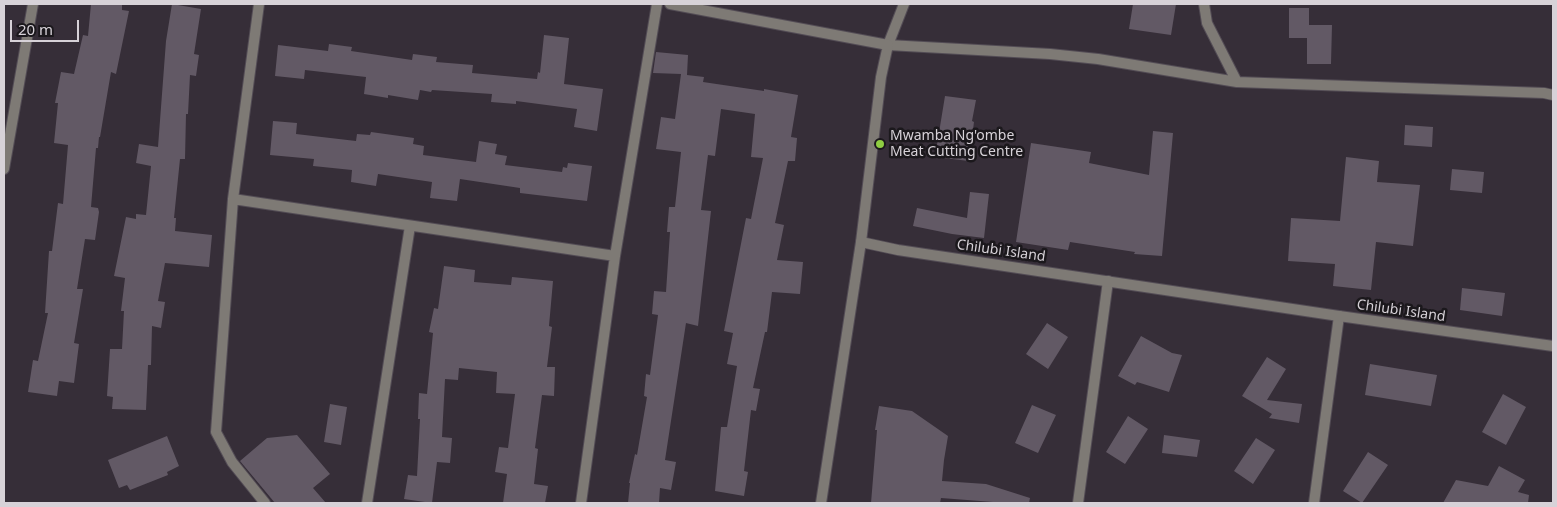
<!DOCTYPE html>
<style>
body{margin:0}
#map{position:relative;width:1557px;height:507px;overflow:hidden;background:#362e38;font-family:"Noto Sans",sans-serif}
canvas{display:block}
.frame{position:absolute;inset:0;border:5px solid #d7d2d8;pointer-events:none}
.scale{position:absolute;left:10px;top:20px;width:69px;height:22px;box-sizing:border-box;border:2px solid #d7d2d8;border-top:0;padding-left:6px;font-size:15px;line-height:18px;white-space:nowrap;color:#d7d2d8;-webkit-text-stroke:4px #1b181c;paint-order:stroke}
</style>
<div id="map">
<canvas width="1557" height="507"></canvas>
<div class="frame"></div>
<div class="scale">20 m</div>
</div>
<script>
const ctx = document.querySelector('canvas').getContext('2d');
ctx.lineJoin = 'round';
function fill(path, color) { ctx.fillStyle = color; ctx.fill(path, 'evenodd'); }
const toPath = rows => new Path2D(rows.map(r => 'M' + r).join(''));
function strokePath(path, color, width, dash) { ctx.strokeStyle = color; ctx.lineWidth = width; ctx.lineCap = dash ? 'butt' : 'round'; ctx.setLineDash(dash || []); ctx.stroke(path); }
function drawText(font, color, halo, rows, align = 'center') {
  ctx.font = font + ' "Noto Sans",sans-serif'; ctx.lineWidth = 5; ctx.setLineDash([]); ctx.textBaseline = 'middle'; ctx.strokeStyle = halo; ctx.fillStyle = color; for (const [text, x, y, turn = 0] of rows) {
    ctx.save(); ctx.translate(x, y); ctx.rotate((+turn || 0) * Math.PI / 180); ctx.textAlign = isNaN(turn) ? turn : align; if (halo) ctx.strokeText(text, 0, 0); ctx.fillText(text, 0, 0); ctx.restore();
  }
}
fill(toPath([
 [91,4,122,4,122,10,129,11,116,74,111,72,100,137,99,137,98,148,96,148,91,207,98,208,99,212,95,240,85,239,77,289,83,289,74,343,79,344,74,383,59,381,57,396,28,392,33,360,38,361,48,313,45,313,49,251,52,251,58,203,63,204,68,145,54,143,58,103,55,103,61,72,74,74,83,35,88,36],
 [172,4,201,9,194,54,199,55,196,76,190,75,188,114,186,114,185,159,180,159,174,218,176,218,175,231,212,235,209,267,165,263,158,301,165,302,161,328,152,326,151,365,148,365,146,410,112,409,113,397,107,396,110,349,122,349,124,311,121,311,125,278,114,276,126,217,136,219,136,214,146,215,151,166,136,163,139,144,158,147,166,41],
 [1133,4,1176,4,1171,35,1129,29],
 [1289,8,1309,8,1309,25,1332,25,1331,64,1307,64,1307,38,1289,38],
 [544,35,569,38,564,84,603,89,597,131,574,127,577,109,516,101,516,104,491,102,492,94,432,90,431,92,420,90,418,100,388,95,388,98,364,94,366,77,305,70,304,79,275,76,278,45,328,51,329,44,352,47,351,51,412,60,413,54,437,57,436,62,473,65,472,73,537,79,538,72,540,73],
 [656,52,688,55,687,75,704,77,703,82,764,91,764,89,798,95,791,137,797,138,795,161,788,161,775,223,784,225,777,260,803,262,800,294,772,292,767,332,765,332,753,388,760,389,756,411,751,410,744,471,748,472,744,496,715,491,721,427,727,427,737,366,727,364,733,333,724,331,746,218,751,219,763,158,751,157,755,114,721,109,715,156,708,155,701,210,711,211,698,326,686,323,665,460,676,462,671,490,660,488,659,503,628,503,630,483,629,483,635,454,637,455,647,397,644,396,646,374,650,375,658,315,652,314,654,291,666,292,670,232,667,232,669,207,675,207,681,152,656,149,661,117,675,119,681,74,653,73],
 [945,96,976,100,972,121,974,122,969,161,935,157],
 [273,121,297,123,296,134,356,141,357,134,370,135,371,132,414,138,413,144,424,146,423,155,476,162,479,141,497,144,495,154,507,156,505,165,562,172,563,167,567,168,568,163,592,166,587,201,520,193,520,188,460,179,457,201,430,198,432,182,378,174,376,186,351,182,352,170,313,166,314,159,270,155],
 [1405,125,1433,127,1432,147,1404,145],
 [1153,131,1173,133,1162,256,1134,254,1135,252,1070,242,1068,250,1016,242,1031,143,1091,152,1089,163,1149,175],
 [1346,157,1379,161,1377,182,1420,185,1413,246,1376,242,1371,290,1333,286,1335,264,1288,261,1291,218,1340,221],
 [1452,169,1484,172,1482,193,1450,190],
 [970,192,989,194,984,238,952,234,913,226,917,208,967,218],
 [444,266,475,270,474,282,511,285,512,277,553,281,549,326,552,327,547,367,555,367,554,396,542,395,535,448,538,449,534,484,548,486,545,503,503,503,507,474,495,472,499,447,508,448,515,394,496,393,497,372,459,368,458,380,445,379,442,437,452,438,450,463,437,462,432,503,404,499,408,475,417,476,420,419,418,419,419,393,427,394,433,333,429,332,434,308,438,309],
 [1462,288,1505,293,1502,316,1460,310],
 [1047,323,1068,337,1048,369,1026,354],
 [1141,336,1172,353,1182,355,1169,392,1137,382,1135,385,1118,376],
 [1267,357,1286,369,1267,400,1302,404,1299,423,1269,418,1272,414,1242,396],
 [1370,364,1437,375,1431,406,1365,395],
 [1503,394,1526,407,1506,445,1482,432],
 [330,404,347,407,341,445,324,442],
 [1032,405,1056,415,1038,453,1015,443],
 [879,406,912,411,948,436,944,460,942,481,986,484,1030,498,1029,503,1006,503,941,498,940,503,871,503,877,430,875,430],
 [1128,416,1148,429,1125,464,1106,452],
 [297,435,330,474,313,488,326,503,275,503,240,461,267,438],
 [1164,435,1200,440,1197,457,1162,453],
 [167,436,179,466,167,472,168,475,130,490,127,485,119,488,108,460],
 [1256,438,1275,450,1253,484,1234,471],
 [1368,452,1388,465,1362,503,1343,491],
 [1499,466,1525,480,1518,492,1529,495,1528,503,1443,503,1456,480,1488,486]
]), '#625965');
const minor = toPath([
 [259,4,233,199,216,432,232,462,265,503],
 [904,4,888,45,1050,54,1098,59,1237,82,1544,93,1553,95],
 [1204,4,1207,23,1237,82],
 [4,169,33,4],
 [233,199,615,256],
 [367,503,410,226],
 [581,503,615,256,657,4],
 [821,503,861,242],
 [1078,503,1108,281],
 [1314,503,1339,316]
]);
const tertiary = toPath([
 [670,4,888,45,881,77,861,242,898,250,1339,316,1553,346]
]);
strokePath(minor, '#534c55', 12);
strokePath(tertiary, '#534c55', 12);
strokePath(minor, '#7e7a75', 10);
strokePath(tertiary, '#7e7a75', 10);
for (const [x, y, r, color] of [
 [880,144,5,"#8fcd42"]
]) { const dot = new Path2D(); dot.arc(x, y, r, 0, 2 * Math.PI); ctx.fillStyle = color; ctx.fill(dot); strokePath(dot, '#1b181c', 2); }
drawText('14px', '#d7d2d8', '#1b181c', [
 ["Mwamba Ng'ombe",890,136],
 ["Meat Cutting Centre",890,152]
], 'left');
drawText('14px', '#d7d2d8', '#1b181c', [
 ["Chilubi Island",1001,251,8],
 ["Chilubi Island",1401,311,8]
]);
</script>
